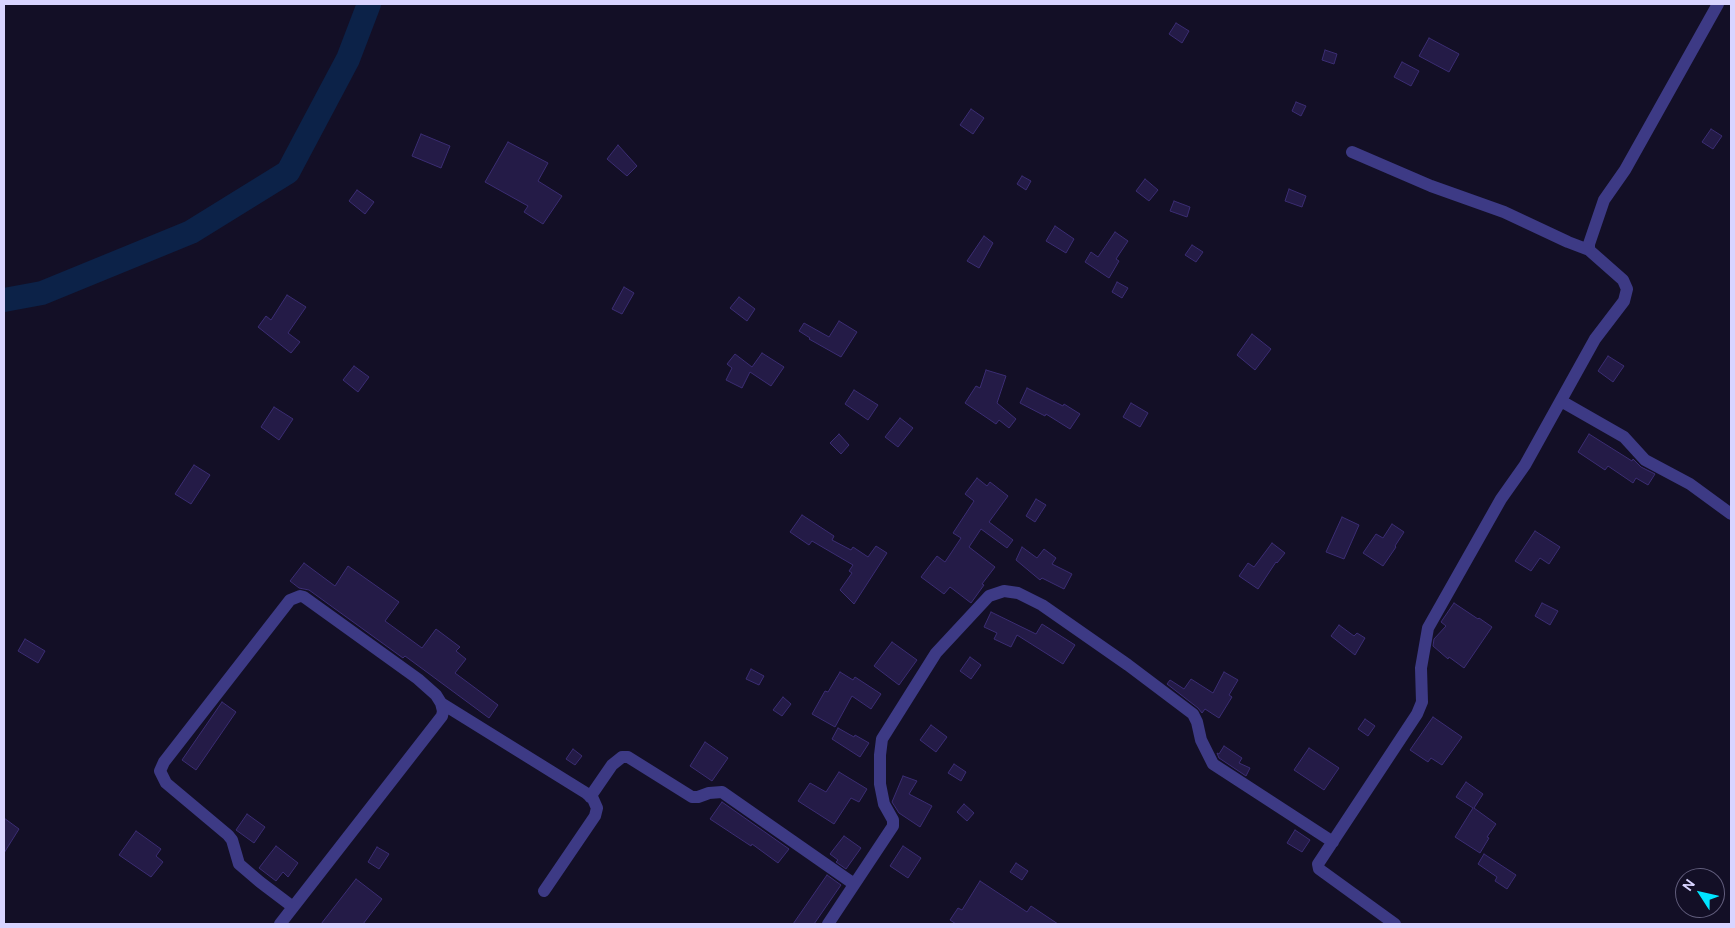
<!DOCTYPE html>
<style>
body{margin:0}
#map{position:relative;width:1735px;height:928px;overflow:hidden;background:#130f26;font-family:"DM Sans",sans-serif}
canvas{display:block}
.frame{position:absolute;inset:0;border:5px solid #d9d4ff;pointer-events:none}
.north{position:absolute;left:1675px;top:868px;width:50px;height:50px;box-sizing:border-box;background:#130f26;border:1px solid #625e7d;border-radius:50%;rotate:305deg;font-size:14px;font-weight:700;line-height:20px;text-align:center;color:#d9d4ff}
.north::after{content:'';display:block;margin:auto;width:18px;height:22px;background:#00e5ff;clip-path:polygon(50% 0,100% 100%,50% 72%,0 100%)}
</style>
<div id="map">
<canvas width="1735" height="928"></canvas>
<div class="frame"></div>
<div class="north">N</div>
</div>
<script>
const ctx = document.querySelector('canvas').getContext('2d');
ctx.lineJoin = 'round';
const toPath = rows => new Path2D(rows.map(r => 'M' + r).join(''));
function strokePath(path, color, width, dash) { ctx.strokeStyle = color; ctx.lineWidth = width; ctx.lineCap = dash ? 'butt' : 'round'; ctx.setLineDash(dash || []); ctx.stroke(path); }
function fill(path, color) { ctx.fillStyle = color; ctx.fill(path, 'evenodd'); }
strokePath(toPath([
 [4,300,42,293,191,232,288,172,348,59,369,4]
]), '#0c2248', 24);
const building = toPath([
 [1176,23,1189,31,1182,43,1169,34,1176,23],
 [1429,38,1459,54,1449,72,1419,56,1429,38],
 [1325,50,1337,54,1334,64,1322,60,1325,50],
 [1402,62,1419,71,1411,86,1394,77,1402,62],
 [1296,102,1306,106,1301,116,1292,111,1296,102],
 [971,109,984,118,973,134,960,125,971,109],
 [1711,129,1722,136,1713,149,1702,142,1711,129],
 [421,134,450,146,441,168,412,156,421,134],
 [508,142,548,163,538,181,562,196,543,224,524,212,528,206,485,182,508,142],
 [618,145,637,166,627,176,607,159,618,145],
 [1022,176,1031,181,1026,190,1017,184,1022,176],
 [1145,179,1158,190,1149,201,1136,191,1145,179],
 [1289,189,1306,196,1302,207,1285,201,1289,189],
 [357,190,374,202,365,214,349,201,357,190],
 [1174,201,1190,207,1187,217,1170,211,1174,201],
 [1055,226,1074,239,1066,253,1046,241,1055,226],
 [1115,232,1128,241,1116,259,1119,261,1109,278,1085,262,1091,252,1098,257,1115,232],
 [984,236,993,243,979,268,967,261,984,236],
 [1192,245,1203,252,1196,262,1185,255,1192,245],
 [1117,282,1128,288,1122,298,1112,292,1117,282],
 [624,287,634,293,622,314,612,309,624,287],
 [287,295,306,307,288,333,300,342,291,353,258,327,266,316,271,320,287,295],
 [739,297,755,309,747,321,730,308,739,297],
 [839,321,857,332,841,357,809,339,810,338,799,331,804,323,829,337,839,321],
 [1252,334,1271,349,1255,370,1237,355,1252,334],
 [762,353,784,367,771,386,750,372,742,388,726,380,732,368,727,364,735,354,752,367,762,353],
 [1608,356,1624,366,1613,382,1598,371,1608,356],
 [354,366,369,377,358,392,343,380,354,366],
 [986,370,1006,376,997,403,1016,419,1009,428,999,420,996,424,965,403,976,386,980,388,986,370],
 [1027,388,1063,406,1064,404,1080,414,1070,429,1046,414,1045,416,1020,403,1027,388],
 [854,390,878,405,868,420,845,404,854,390],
 [1131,403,1148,413,1140,427,1123,417,1131,403],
 [274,407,293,419,279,440,261,427,274,407],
 [900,418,913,428,898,447,885,437,900,418],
 [839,434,849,445,841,454,830,443,839,434],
 [1589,434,1632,461,1633,459,1641,467,1655,474,1648,485,1636,478,1633,483,1608,466,1605,470,1578,452,1589,434],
 [194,465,210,475,191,504,175,494,194,465],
 [977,478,987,486,990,482,1008,496,989,522,1013,540,1007,548,981,529,969,547,995,567,982,584,984,585,971,603,950,587,944,594,921,577,937,556,945,562,961,538,953,533,974,501,965,494,977,478],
 [1036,499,1046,505,1035,522,1026,516,1036,499],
 [802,515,834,536,832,540,851,550,853,547,868,557,876,546,887,553,854,604,840,590,852,573,849,571,853,565,812,541,809,545,790,532,802,515],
 [1342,517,1359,525,1344,559,1326,552,1342,517],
 [1392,524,1404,532,1395,546,1396,547,1383,566,1363,553,1376,534,1383,538,1392,524],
 [1535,531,1560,547,1549,564,1540,558,1531,571,1515,561,1535,531],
 [1272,543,1285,553,1277,563,1276,562,1258,589,1239,576,1248,563,1254,567,1272,543],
 [1022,547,1037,558,1044,549,1056,558,1052,564,1072,574,1064,589,1042,578,1040,580,1016,560,1022,547],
 [304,563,335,586,348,566,399,602,385,621,422,648,436,629,460,647,456,651,466,659,455,673,498,705,489,718,405,656,403,658,309,590,299,588,290,581,304,563],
 [1454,603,1478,619,1479,618,1492,627,1464,668,1449,657,1448,659,1433,646,1434,639,1446,626,1441,622,1454,603],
 [1542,603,1558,611,1550,625,1535,616,1542,603],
 [991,612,1036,634,1042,624,1075,645,1063,664,1017,635,1011,647,994,639,997,633,984,627,991,612],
 [1339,625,1354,636,1357,633,1365,638,1355,655,1331,636,1339,625],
 [25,639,45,651,38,663,18,651,25,639],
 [892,642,917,660,899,685,874,666,892,642],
 [970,657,981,665,971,679,960,671,970,657],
 [751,669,764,676,759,685,746,679,751,669],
 [840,672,853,680,855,677,881,694,871,709,852,696,835,727,812,714,825,691,828,692,840,672],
 [1224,672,1238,680,1229,695,1232,697,1219,718,1205,709,1202,713,1198,708,1167,684,1170,680,1184,689,1191,679,1213,693,1224,672],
 [783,697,791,704,782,716,773,710,783,697],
 [222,702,236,712,196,770,182,760,222,702],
 [1433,717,1462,737,1442,765,1431,758,1428,762,1410,750,1433,717],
 [1365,719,1375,726,1368,736,1358,729,1365,719],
 [931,725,947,737,936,752,920,740,931,725],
 [838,728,854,737,855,735,869,743,860,757,832,739,838,728],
 [705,742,728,758,712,781,690,766,705,742],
 [1224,746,1242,758,1239,763,1250,768,1246,776,1219,758,1217,753,1219,754,1224,746],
 [1309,748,1339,768,1324,790,1294,770,1309,748],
 [573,749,582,756,575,765,566,759,573,749],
 [954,764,966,772,961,781,948,773,954,764],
 [839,772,867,789,859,802,851,798,834,824,798,801,810,783,826,792,839,772],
 [903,776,917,781,909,794,932,806,920,827,899,813,892,802,903,776],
 [1466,782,1483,794,1474,808,1496,824,1487,837,1489,838,1480,853,1455,837,1473,808,1456,797,1466,782],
 [722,802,789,849,778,863,752,844,751,846,710,819,722,802],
 [964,804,974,813,967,821,957,812,964,804],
 [247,814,265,827,254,843,236,830,247,814],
 [4,818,19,829,4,853,4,818],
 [1295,830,1310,840,1302,852,1287,843,1295,830],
 [136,831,161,849,156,856,163,862,151,877,119,855,136,831],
 [844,836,861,848,846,869,836,862,838,860,830,854,844,836],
 [276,846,298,863,288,877,283,872,276,881,259,868,276,846],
 [903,846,921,858,908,878,890,866,903,846],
 [377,847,389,854,379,869,368,862,377,847],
 [1484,854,1516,875,1507,889,1495,881,1497,877,1478,864,1484,854],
 [1016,863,1028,871,1022,880,1010,872,1016,863],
 [827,875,841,885,814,924,793,924,827,875],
 [356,879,382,899,363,924,321,924,356,879],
 [980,881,1027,912,1031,906,1058,924,956,924,950,920,958,908,962,910,980,881]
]);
fill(building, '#241b47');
strokePath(building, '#3b2d73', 1);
strokePath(toPath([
 [1352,152,1431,186,1504,212,1568,242,1589,250,1623,280,1627,289,1624,301,1595,339,1525,465,1501,499,1428,628,1421,668,1422,702,1417,714,1318,864,1319,869,1395,924],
 [1589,250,1589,244,1604,200,1625,170,1718,4],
 [1561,401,1624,437,1645,460,1690,484,1731,514],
 [441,703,586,793,593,799,597,808,595,816,544,891],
 [590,797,612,765,622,757,628,757,692,797,698,797,709,793,722,792,854,884],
 [280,924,442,716,443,711,441,703,436,695,418,679,304,597,300,596,290,600,164,762,160,771,166,783,228,835,232,840,239,864,260,882,293,907],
 [828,924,893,826,893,820,884,804,880,784,880,755,882,739,936,653,989,596,1004,591,1018,593,1042,605,1128,665,1193,714,1197,722,1201,740,1213,764,1333,842]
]), '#3d3a85', 12);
</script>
